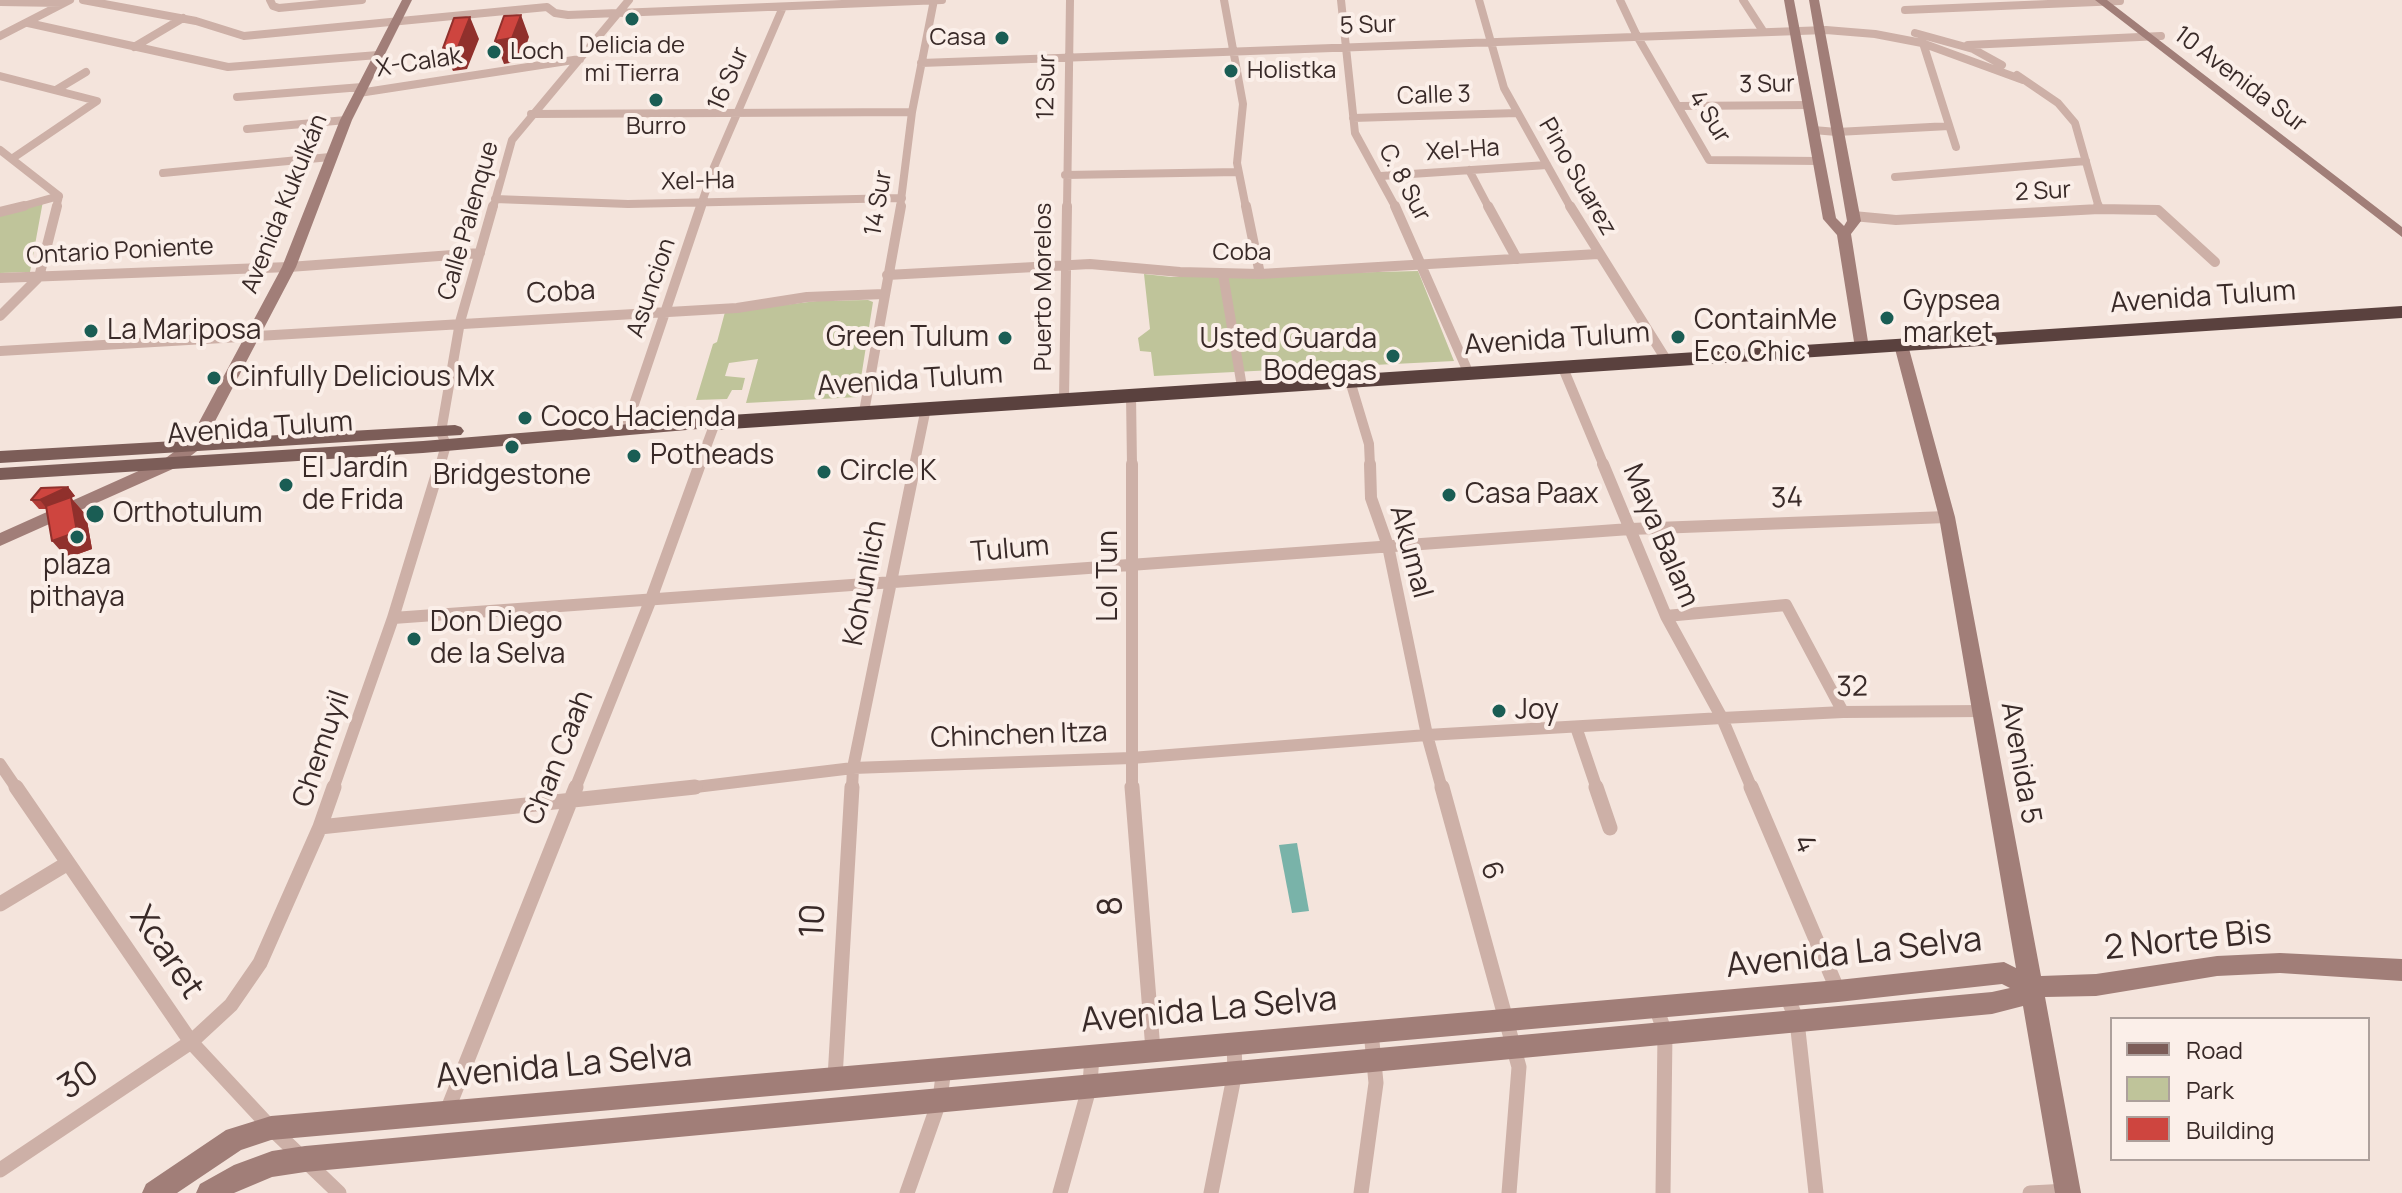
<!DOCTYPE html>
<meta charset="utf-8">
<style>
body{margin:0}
#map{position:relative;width:2402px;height:1193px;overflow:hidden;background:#f4e4dc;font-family:Manrope,sans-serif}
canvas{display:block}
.legend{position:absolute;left:2110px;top:1017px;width:260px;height:144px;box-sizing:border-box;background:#fbefe9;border:2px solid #ada09c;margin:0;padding:10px 14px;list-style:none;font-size:24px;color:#392a28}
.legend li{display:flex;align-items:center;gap:16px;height:40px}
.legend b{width:40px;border:2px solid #ada09c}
</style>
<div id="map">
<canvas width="2402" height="1193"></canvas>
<ul class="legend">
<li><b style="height:10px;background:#7c5d58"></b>Road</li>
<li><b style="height:22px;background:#bfc49a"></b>Park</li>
<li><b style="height:22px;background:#ce453f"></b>Building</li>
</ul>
</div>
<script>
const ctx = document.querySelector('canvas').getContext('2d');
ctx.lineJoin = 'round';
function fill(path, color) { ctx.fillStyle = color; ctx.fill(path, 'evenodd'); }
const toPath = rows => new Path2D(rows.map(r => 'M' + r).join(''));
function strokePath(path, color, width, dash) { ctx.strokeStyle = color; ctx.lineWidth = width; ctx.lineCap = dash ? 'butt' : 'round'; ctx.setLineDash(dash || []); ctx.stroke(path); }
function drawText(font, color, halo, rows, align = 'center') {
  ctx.font = font + ' Manrope,sans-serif'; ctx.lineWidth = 8; ctx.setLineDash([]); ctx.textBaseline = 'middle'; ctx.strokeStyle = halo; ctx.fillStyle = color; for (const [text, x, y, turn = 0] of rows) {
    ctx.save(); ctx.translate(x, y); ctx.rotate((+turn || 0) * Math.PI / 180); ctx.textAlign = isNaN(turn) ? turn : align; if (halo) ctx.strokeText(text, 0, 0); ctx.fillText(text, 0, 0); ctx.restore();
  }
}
fill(toPath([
 [43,201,30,272,0,273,0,213],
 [1418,271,1454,361,1154,376,1151,352,1140,351,1138,338,1150,329,1144,274,1171,277],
 [868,300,873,302,858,397,746,403,758,359,729,363,725,376,745,378,742,390,732,390,727,399,696,400,713,344,717,342,725,312,817,301]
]), '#bfc49a');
fill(toPath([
 [1297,843,1309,911,1292,913,1279,845]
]), '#79b3a9');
strokePath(toPath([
 [83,0,196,21,244,36,547,7,555,13,568,15,942,0],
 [270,0,273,6,279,8,362,0],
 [1224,0,1243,104,1237,163,1246,208],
 [1341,0,1355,133,1396,208],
 [1479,0,1504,88,1571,208],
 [1620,0,1637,36,1709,160,1819,161],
 [1743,0,1763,31],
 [0,2,62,3],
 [1905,10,2120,1],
 [28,23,228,67,378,55],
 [1915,33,1973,49,2002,65],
 [0,36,70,0],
 [1922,40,1956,147],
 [1968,45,2161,36],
 [134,47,183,18],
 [921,63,1826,30,1875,34,1922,43,2023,80],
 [2017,75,2058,103,2075,123,2099,208],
 [0,76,97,101,13,158],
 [56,90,86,72],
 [359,93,580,59],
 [237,97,362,87],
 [1678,106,1809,105],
 [531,114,912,112],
 [1353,118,1517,113],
 [247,129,346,120],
 [1813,130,1837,132,1949,126],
 [0,150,59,196,56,208],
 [1469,170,1489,208],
 [163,173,330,157],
 [1065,175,1238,172],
 [1381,176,1547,165],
 [1895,177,2086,161],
 [495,199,628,204,902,198],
 [16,208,59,196],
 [493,208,512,140,629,0],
 [700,208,714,167,783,7],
 [900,208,912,112,934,0],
 [1067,208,1070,0]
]), '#cdb0a7', 8);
strokePath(toPath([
 [1246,206,1260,274],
 [1395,206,1469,374],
 [1488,206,1517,259],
 [1570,206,1667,361],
 [2098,206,2099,209],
 [0,212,24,206],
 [1853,216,1896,220,2099,209,2158,210,2215,262],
 [1223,274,1242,387],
 [887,275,1090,264,1180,272,1260,274,1598,254],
 [0,278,289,267,480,253],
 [0,316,39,277,57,206],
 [0,351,737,308,807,297,884,294],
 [1563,368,1604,466],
 [1350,381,1369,444,1370,466],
 [1131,395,1132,466],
 [1064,399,1067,206],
 [864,412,901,206],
 [628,422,701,206],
 [440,466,446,445,441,432,460,322,493,206],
 [699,466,715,423],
 [914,466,926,408]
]), '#cdb0a7', 10);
strokePath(toPath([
 [1132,464,1132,789],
 [1370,464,1371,498,1388,546,1427,735,1442,789],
 [1603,464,1666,616,1722,718,1752,789],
 [1666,616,1786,605,1843,712],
 [393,618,1630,529,1947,517],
 [1576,727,1597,789],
 [0,764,17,789],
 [333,789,393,618,440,464],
 [575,789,651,599,700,464],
 [679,789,853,768,1131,758,1427,735,1722,718,1843,712,1983,711],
 [852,789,853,768,915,464]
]), '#cdb0a7', 12);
strokePath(toPath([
 [16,787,191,1042,271,1128,339,1193],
 [1132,787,1153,1050],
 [1442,787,1519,1067,1509,1193],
 [1596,787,1610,828],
 [1751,787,1838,991],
 [320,827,695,787],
 [0,904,68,863],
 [1787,996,1797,1021,1816,1193],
 [1656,1007,1665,1033,1663,1193],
 [835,1078,852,787],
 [447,1111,576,787],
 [0,1170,191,1042,231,1005,260,963,320,827,334,787],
 [907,1193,940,1099,944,1068],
 [1060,1193,1090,1085,1092,1055],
 [1211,1193,1235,1072,1234,1043],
 [1361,1193,1376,1083,1371,1031],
 [2030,1193,2068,1191]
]), '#cdb0a7', 15);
fill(toPath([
 [402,0,412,0,352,120,296,267,201,448,175,468,0,546,0,533,163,460,189,441,282,267,340,120,402,0],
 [1784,0,1794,0,1836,218,1844,226,1847,221,1809,0,1819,0,1861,221,1851,234,1869,348,1862,352,1855,348,1837,235,1823,219,1784,0],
 [2095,0,2107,0,2402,227,2402,237,2095,0],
 [1901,341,1908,345,1955,517,2041,976,2096,974,2217,956,2280,953,2402,959,2402,981,2280,973,2217,976,2096,996,2045,997,2081,1193,2055,1193,2023,1006,1992,1014,305,1172,272,1177,234,1193,196,1193,200,1184,234,1165,272,1151,305,1146,1992,992,2010,988,2002,984,1838,1002,271,1140,241,1150,177,1193,142,1193,146,1184,226,1130,271,1116,1838,980,2004,962,2016,968,1939,517,1894,345,1901,341]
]), '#a17e78');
fill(toPath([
 [715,417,721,419,724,423,721,427,423,453,0,480,0,468,423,441,715,417],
 [455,425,461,427,464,431,461,435,0,463,0,451,455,425]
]), '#7c5d58');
fill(toPath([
 [2402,306,2402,318,715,430,704,423,715,416,2402,306]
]), '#5a413e');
fill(toPath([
 [68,487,75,496,71,498,86,515,92,549,67,558,46,509,39,509,31,500]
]), '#b13b36');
fill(toPath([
 [521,15,529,37,521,61,504,64,495,41],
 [470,17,479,39,467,69,453,71,443,48],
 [68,487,75,496,71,498,86,515,92,549,67,558,52,541,47,509,40,500]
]), '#90302c');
const building = toPath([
 [521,15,512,38,495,41,504,16,521,15],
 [470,17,458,47,443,48,454,18,470,17],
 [68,487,40,500,31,500,41,488,68,487],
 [71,497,77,532,52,541,46,506,71,497]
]);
fill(building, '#ce453f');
strokePath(building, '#90302c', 2);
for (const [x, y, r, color] of [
 [632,19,8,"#1a5d54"],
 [1002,38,8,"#1a5d54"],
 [494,52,8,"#1a5d54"],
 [1231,71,8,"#1a5d54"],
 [656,100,8,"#1a5d54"],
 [1887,318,8,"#1a5d54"],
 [91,331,8,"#1a5d54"],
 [1678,337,8,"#1a5d54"],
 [1005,338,8,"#1a5d54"],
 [1393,356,8,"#1a5d54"],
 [214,378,8,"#1a5d54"],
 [525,418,8,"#1a5d54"],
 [512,447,8,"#1a5d54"],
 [634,456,8,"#1a5d54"],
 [824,472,8,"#1a5d54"],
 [286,485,8,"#1a5d54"],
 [1449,495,8,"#1a5d54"],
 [95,514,10,"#1a5d54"],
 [77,537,8,"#1a5d54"],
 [414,639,8,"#1a5d54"],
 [1499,711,8,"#1a5d54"]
]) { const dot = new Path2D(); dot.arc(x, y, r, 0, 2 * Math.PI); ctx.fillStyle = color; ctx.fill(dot); strokePath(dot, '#fbefe9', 3); }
drawText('24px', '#392a28', '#fbefe9', [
 ["5 Sur",1368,26,-2],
 ["X-Calak",419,63,-9],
 ["16 Sur",729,79,-66],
 ["10 Avenida Sur",2240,80,37],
 ["3 Sur",1767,85,-1],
 ["12 Sur",1047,87,-89],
 ["Calle 3",1434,96,-2],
 ["4 Sur",1709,117,58],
 ["Xel-Ha",1463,151,-4],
 ["Pino Suarez",1577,177,60],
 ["Xel-Ha",698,182,-1],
 ["C. 8 Sur",1404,183,62],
 ["2 Sur",2043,192,-3],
 ["14 Sur",879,203,-80],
 ["Avenida Kukulkán",285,204,-68],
 ["Calle Palenque",469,221,-74],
 ["Ontario Poniente",120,252,-3],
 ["Coba",1242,253],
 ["Puerto Morelos",1044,287,-90],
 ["Asuncion",652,288,-71]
]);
drawText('24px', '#392a28', '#fbefe9', [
 ["Casa",986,38,"right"],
 ["Delicia de",632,46],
 ["mi Tierra",632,74],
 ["Loch",510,52,"left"],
 ["Holistka",1247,71,"left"],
 ["Burro",656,127]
]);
drawText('28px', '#392a28', '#fbefe9', [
 ["Coba",561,293,-3],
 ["Avenida Tulum",2203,298,-4],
 ["Avenida Tulum",1557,340,-4],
 ["Avenida Tulum",910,381,-4],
 ["Avenida Tulum",260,429,-4],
 ["34",1787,499,-2],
 ["Maya Balam",1660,536,67],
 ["Tulum",1010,550,-5],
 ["Akumal",1410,552,75],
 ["Lol Tun",1109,576,-90],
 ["Kohunlich",866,583,-79],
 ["32",1852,688,-1],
 ["Chinchen Itza",1019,736,-2],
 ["Chemuyil",322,749,-71],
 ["Chan Caah",559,758,-68],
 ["Avenida 5",2020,763,80],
 ["4",1804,844,67],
 ["6",1491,871,74]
]);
drawText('28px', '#392a28', '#fbefe9', [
 ["Gypsea",1903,302],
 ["market",1903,334],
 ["ContainMe",1694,321],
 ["Eco Chic",1694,353],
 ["La Mariposa",107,331],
 ["Green Tulum",989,338,"right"],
 ["Usted Guarda",1377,340,"right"],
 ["Bodegas",1377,372,"right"],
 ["Cinfully Delicious Mx",230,378],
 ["Coco Hacienda",541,418],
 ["Potheads",650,456],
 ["El Jardín",302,469],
 ["de Frida",302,501],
 ["Circle K",840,472],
 ["Bridgestone",512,476,"center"],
 ["Casa Paax",1465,495],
 ["Orthotulum",113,514],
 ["plaza",77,566,"center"],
 ["pithaya",77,598,"center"],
 ["Don Diego",430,623],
 ["de la Selva",430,655],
 ["Joy",1515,711]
], 'left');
drawText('34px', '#392a28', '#fbefe9', [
 ["8",1112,906,-94],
 ["10",814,921,-87],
 ["2 Norte Bis",2188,941,-6],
 ["Xcaret",166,953,56],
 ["Avenida La Selva",1854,954,-6],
 ["Avenida La Selva",1209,1011,-5],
 ["Avenida La Selva",564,1067,-5],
 ["30",79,1081,-34]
]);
</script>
